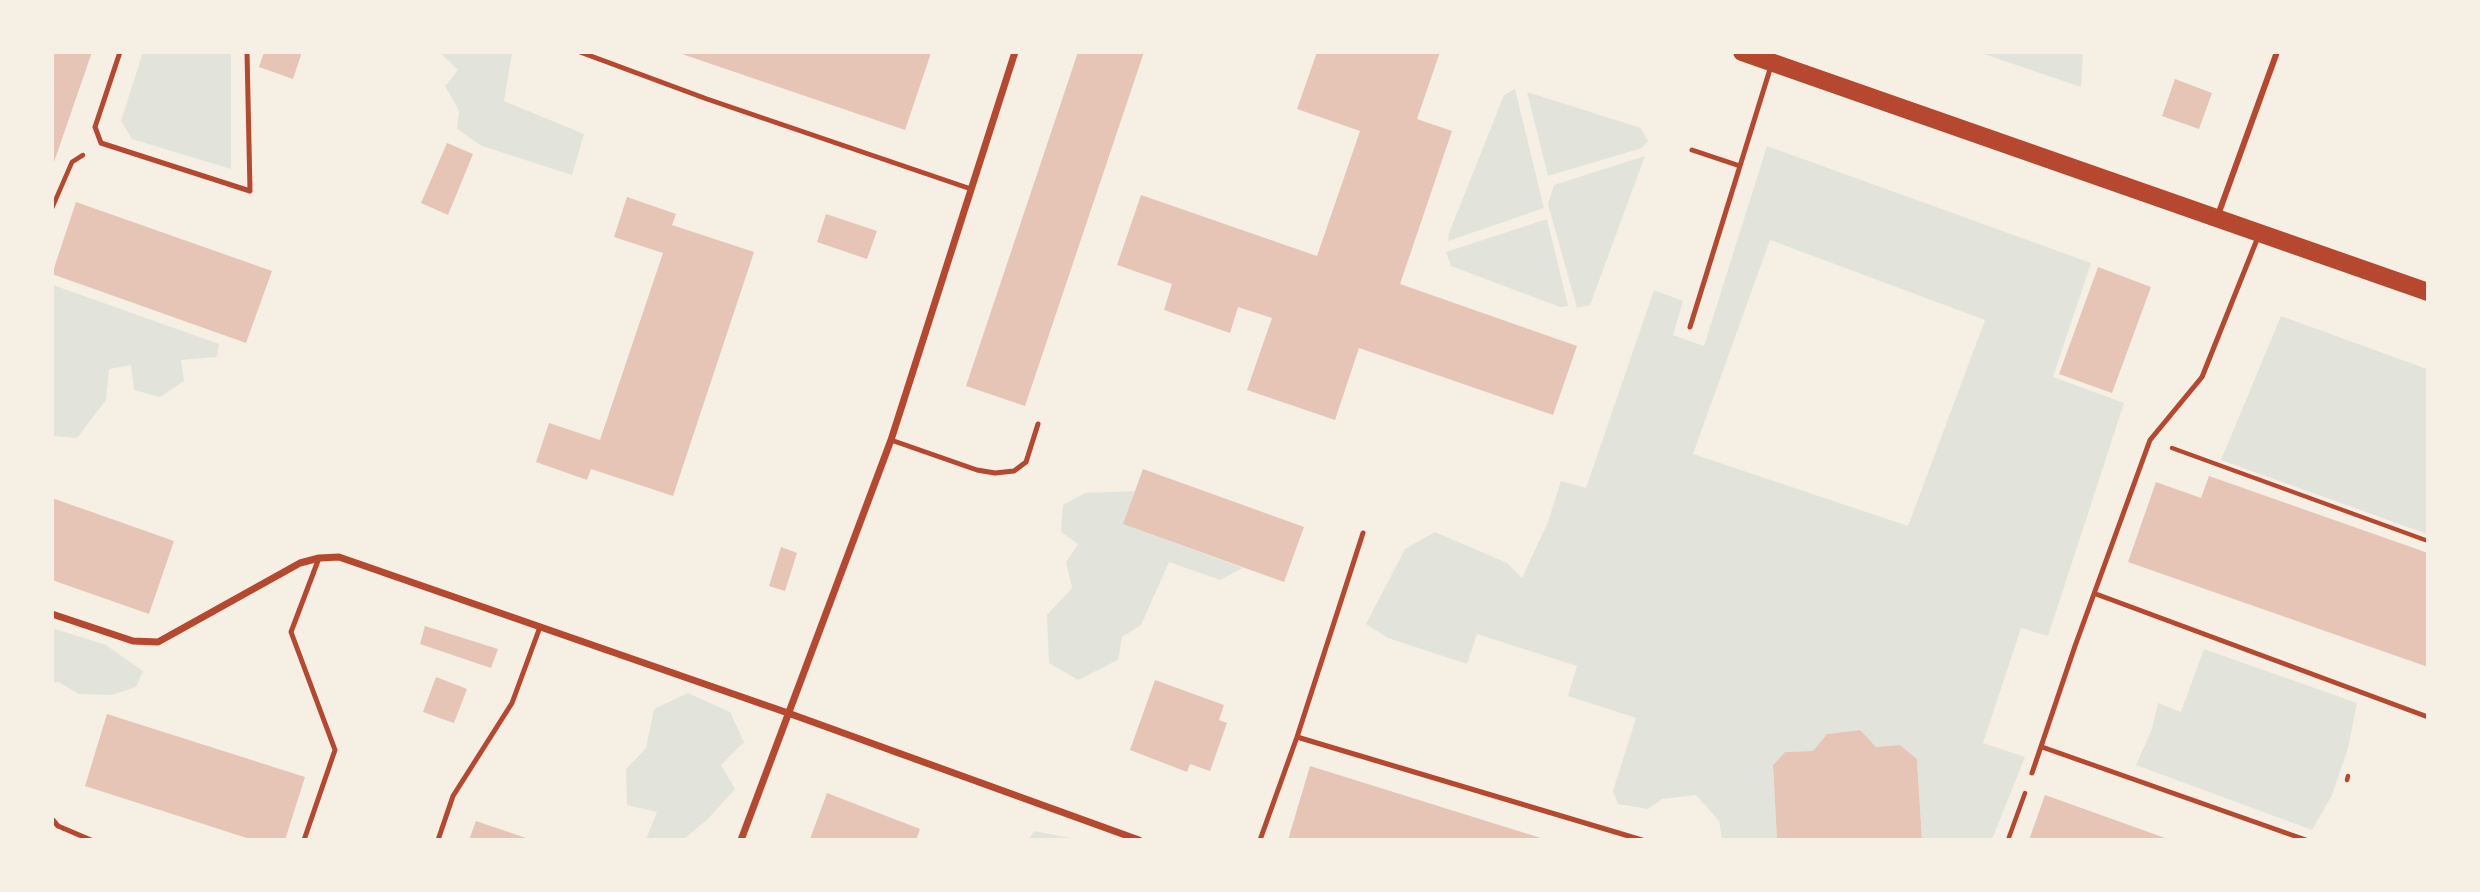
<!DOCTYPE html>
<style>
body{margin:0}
#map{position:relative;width:2480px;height:892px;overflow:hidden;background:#f6efe4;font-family:"Fira Sans",sans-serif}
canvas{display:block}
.frame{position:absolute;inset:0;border:54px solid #f6efe4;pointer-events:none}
</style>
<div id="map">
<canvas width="2480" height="892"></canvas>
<div class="frame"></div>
</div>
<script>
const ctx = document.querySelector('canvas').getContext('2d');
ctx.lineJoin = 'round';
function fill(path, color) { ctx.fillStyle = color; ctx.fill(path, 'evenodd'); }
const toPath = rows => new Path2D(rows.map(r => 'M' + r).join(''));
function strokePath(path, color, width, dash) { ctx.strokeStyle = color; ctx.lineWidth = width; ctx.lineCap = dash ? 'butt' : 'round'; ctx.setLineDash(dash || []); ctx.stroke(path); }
fill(toPath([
 [143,52,231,53,231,169,132,139,121,121],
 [440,53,512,53,504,101,584,134,572,175,482,146,457,129,459,111,445,86,458,70],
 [1981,53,2083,53,2081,87],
 [1515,89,1544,208,1448,241,1449,233,1504,95],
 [1527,92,1641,128,1648,141,1642,148,1548,176],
 [1767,146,2091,263,2053,377,2124,403,2048,636,2021,628,1983,743,2025,757,1992,839,1922,839,1917,759,1900,745,1876,747,1859,730,1827,734,1813,751,1785,752,1773,765,1777,839,1722,839,1719,821,1696,795,1662,799,1648,809,1618,804,1613,791,1636,718,1568,696,1577,666,1477,634,1467,664,1388,638,1366,624,1405,549,1435,532,1507,563,1522,578,1548,522,1561,481,1586,488,1654,290,1683,301,1673,335,1704,346],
 [1770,240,1985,320,1908,526,1693,454],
 [1645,156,1590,305,1577,308,1548,204,1554,185],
 [1547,219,1568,306,1560,307,1451,266,1446,252],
 [53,285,219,344,217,357,181,360,184,381,160,397,134,390,131,365,109,369,106,400,77,438,53,436],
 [2281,316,2427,369,2427,534,2221,460],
 [1135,491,1124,524,1243,568,1220,580,1169,562,1141,625,1122,637,1118,660,1078,680,1049,663,1047,615,1072,588,1066,562,1078,544,1061,532,1063,505,1085,493],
 [52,628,106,645,143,671,136,687,112,695,79,694,58,682,53,683],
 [2204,649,2357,703,2348,748,2332,795,2312,830,2136,765,2152,729,2158,703,2181,712],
 [688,693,730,712,744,742,721,765,735,789,708,819,684,839,646,839,657,812,627,805,626,769,646,748,654,709],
 [1034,831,1076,839,1029,839]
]), '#e2e4dc');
fill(toPath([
 [52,52,92,52,53,165,52,165],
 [264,52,302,52,293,79,259,67],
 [929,52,931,53,926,68,905,130,679,53],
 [1078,52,1144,52,1025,406,966,386],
 [1317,52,1440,52,1417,119,1452,131,1400,284,1577,346,1553,415,1359,348,1335,420,1247,390,1272,318,1238,307,1230,333,1164,310,1172,284,1117,265,1141,195,1317,256,1360,131,1297,109],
 [2175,79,2212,93,2199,129,2162,116],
 [447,143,473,154,448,215,421,203],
 [627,197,676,214,672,225,754,252,673,496,591,469,587,480,536,462,549,423,600,440,663,253,614,237],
 [76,202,272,271,246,343,52,274],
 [826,214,877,231,867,259,817,242],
 [2098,267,2151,287,2112,393,2059,374],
 [1143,469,1304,527,1284,582,1123,524],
 [2209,476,2428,553,2428,667,2128,562,2156,482,2201,498],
 [52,498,174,541,149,614,52,580],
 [781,547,797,553,785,591,769,586],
 [425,626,498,649,491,668,420,644],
 [436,677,467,689,454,723,423,712],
 [1155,680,1224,705,1219,720,1227,723,1210,771,1190,764,1187,772,1130,750],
 [107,714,305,777,285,840,253,840,85,786],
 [1860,730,1876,747,1900,745,1917,759,1922,840,1777,840,1773,765,1785,752,1813,751,1827,734],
 [1310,766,1544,839,1544,840,1288,840],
 [827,793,920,829,916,840,810,839],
 [2045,795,2168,839,2168,840,2029,840],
 [476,821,529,839,529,840,469,840]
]), '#e6c5b7');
strokePath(toPath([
 [52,208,72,162,83,155],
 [2172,448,2428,541],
 [2347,780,2348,776],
 [2008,840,2025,793]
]), '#b5482f', 4.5);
strokePath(toPath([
 [120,52,95,127,101,143,250,191,247,52],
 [580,52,707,99,971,189],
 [1692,150,1740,166],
 [1690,327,1771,66],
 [891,440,977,470,995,473,1014,471,1026,462,1038,424],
 [2096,594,2428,717],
 [1297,737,1642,840],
 [2042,747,2306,840],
 [2032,773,2075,646,2150,440,2202,377,2258,237],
 [52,819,58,826,91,840],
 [304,840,335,750,291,632,319,558],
 [438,840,453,796,512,703,540,627],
 [1260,840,1297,737,1363,533]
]), '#b5482f', 5);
strokePath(toPath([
 [2218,215,2277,52]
]), '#b5482f', 6);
strokePath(toPath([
 [52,614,133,641,158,642,300,563,319,558,339,557,788,713,1139,840],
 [741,840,891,440,1015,52]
]), '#b5482f', 7);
strokePath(toPath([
 [1742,52,2428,292]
]), '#b5482f', 18);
</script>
